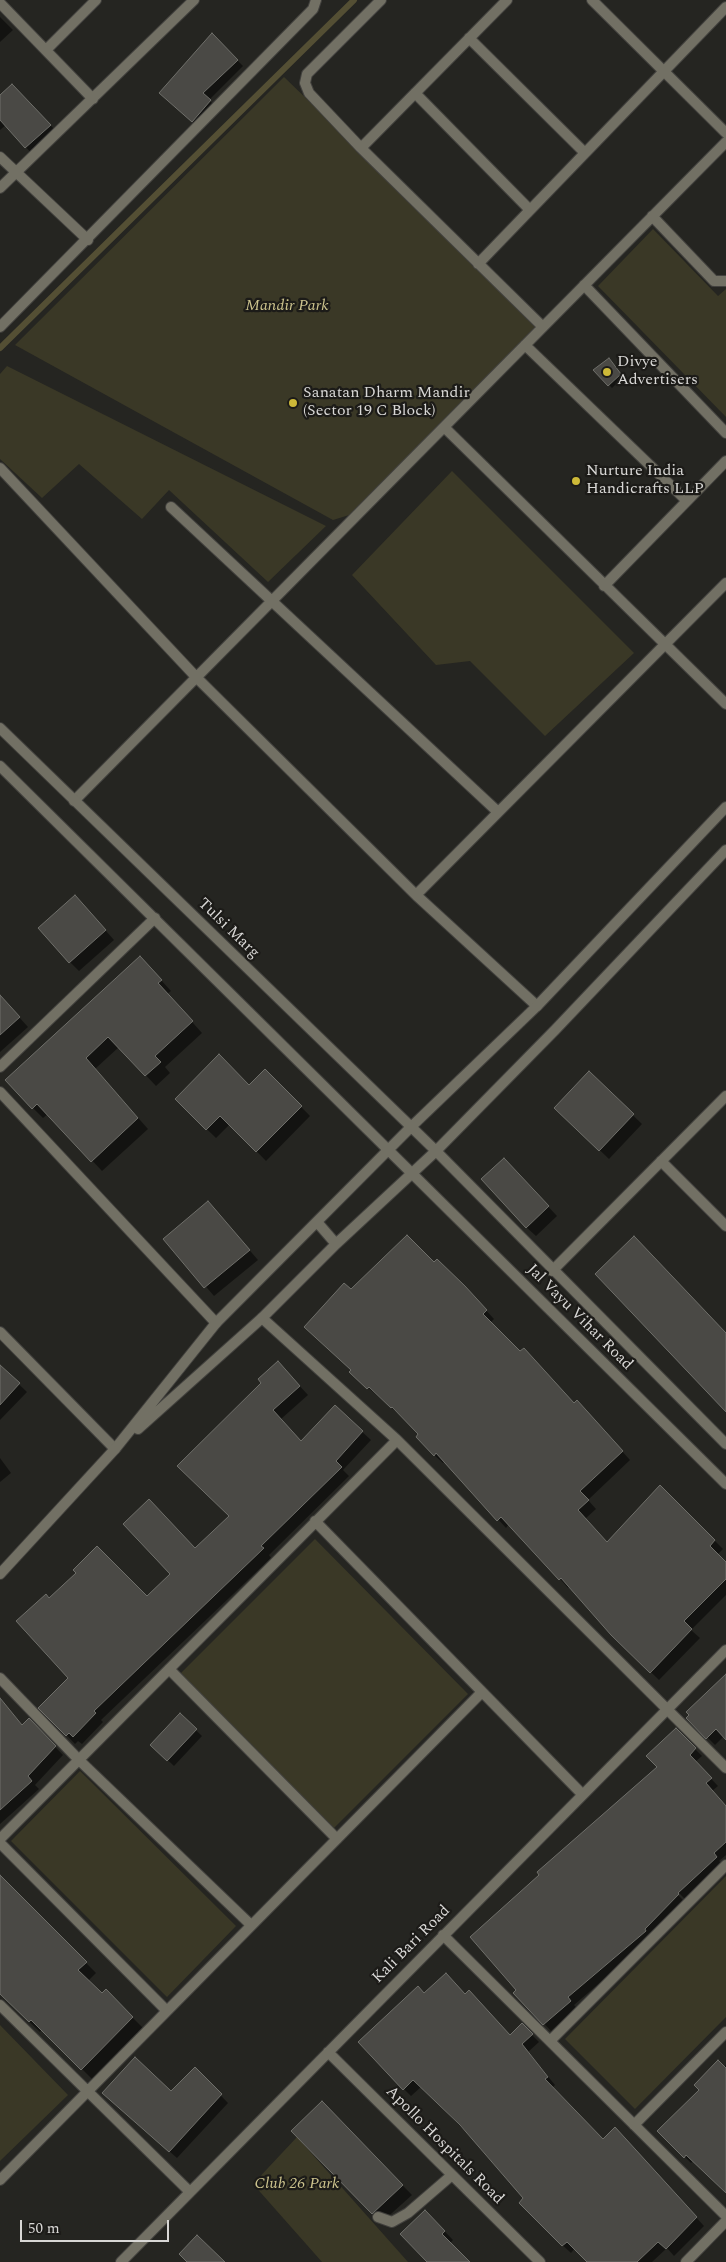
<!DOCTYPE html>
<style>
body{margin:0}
#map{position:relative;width:726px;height:2262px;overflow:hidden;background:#252521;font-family:Spectral,serif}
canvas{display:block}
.scale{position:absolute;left:20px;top:2220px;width:149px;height:22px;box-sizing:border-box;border:2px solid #d8d7d5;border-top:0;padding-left:6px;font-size:15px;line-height:18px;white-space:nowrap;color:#d8d7d5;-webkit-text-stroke:4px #1c1b18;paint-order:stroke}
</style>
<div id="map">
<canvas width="726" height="2262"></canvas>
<div class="scale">50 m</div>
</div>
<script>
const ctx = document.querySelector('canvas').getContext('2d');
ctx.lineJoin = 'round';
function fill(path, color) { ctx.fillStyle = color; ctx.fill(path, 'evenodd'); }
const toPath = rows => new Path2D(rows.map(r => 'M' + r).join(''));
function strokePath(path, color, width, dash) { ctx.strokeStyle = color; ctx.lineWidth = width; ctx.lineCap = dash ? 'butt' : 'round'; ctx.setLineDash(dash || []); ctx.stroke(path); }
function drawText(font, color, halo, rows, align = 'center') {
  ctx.font = font + ' Spectral,serif'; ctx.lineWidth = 4.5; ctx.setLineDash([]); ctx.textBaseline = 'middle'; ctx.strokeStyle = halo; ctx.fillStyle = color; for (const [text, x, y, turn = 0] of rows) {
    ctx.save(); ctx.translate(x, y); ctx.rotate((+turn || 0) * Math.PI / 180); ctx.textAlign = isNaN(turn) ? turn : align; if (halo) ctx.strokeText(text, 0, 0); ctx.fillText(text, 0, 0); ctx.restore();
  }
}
fill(toPath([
 [284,77,543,327,359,512,333,520,15,345],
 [653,229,718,296,726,289,726,417,598,286],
 [7,366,326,526,268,582,169,490,142,519,79,464,42,498,0,459,0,374],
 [452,471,634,653,545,736,470,661,436,665,352,575],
 [315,1539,468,1694,332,1830,179,1675],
 [80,1771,236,1926,167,1997,11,1841],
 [726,1876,726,2017,635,2109,565,2039],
 [0,2025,68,2095,0,2161],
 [297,2137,408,2262,322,2262,253,2184]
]), '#3a3826');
fill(toPath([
 [0,17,13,30,0,42],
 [212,35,243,66,209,100,216,107,199,127,166,99],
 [12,86,56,131,32,154,6,125,0,130,0,96],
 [611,362,623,377,612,388,595,370],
 [84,906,114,940,79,971,70,962],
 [150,968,171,991,167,994,202,1033,165,1067,170,1073,156,1086,119,1047,95,1069,148,1129,102,1171,48,1114,43,1118,33,1108],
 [0,996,28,1027,0,1052],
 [265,1070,310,1116,266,1161,230,1124,216,1138,176,1099,249,1086],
 [589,1073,642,1124,609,1159,556,1108],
 [513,1169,557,1216,536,1236,526,1227],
 [208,1202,258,1260,214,1296,165,1239],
 [434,1264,473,1296,494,1319,490,1323,574,1405,585,1410,630,1460,588,1500,596,1509,585,1519,608,1543,660,1486,723,1549,717,1555,726,1564,726,1595,691,1630,700,1638,659,1680,612,1634,570,1586,568,1588,560,1579,509,1524,506,1528,445,1461,443,1463,434,1455,420,1434,401,1414,400,1415,359,1380,352,1370,351,1291],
 [0,1366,27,1392,0,1420],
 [286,1371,308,1395,281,1419,302,1443,335,1407,371,1440,343,1470,349,1476,269,1555,271,1558,101,1720,103,1722,82,1744,78,1741,75,1744,40,1708,69,1678,49,1599,147,1598,231,1516],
 [0,1458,11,1473,0,1482],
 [726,1678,726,1738,724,1736,715,1745,688,1718],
 [0,1699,23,1726,29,1720,63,1755,35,1785,39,1789,0,1824],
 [180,1715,202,1736,174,1766,152,1745],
 [676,1730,702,1756,695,1762,718,1786,712,1791,726,1807,726,1855,719,1861,723,1864,685,1899,675,1889,674,1891,685,1902,652,1938,574,2005,577,2008,551,2031,515,1993,659,1767],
 [0,1876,96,1973,88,1981,102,1995,106,1991,143,2028,92,2079,42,2029,40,2032,0,1994],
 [424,1995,465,1996,510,2037,522,2025,539,2042,528,2052,555,2085,552,2088,603,2141,622,2136,704,2226,674,2256,667,2248,652,2262,589,2262,575,2248,571,2253,546,2230,525,2199,482,2151,483,2149,421,2087,411,2096,404,2089],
 [726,2065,726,2192,694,2160,691,2163,659,2131],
 [195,2069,228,2103,177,2158,111,2100,171,2093],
 [322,2103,412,2195,382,2222,293,2131],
 [425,2211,453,2240,450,2243,468,2262,426,2262]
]), '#0007');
strokePath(toPath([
 [0,348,354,0]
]), '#544f34', 6);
const building = toPath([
 [212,33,238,60,203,93,211,100,192,122,159,93,212,33],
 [12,84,51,125,25,148,0,120,0,95,12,84],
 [609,358,621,374,608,386,593,370,609,358],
 [75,895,106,930,69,963,38,928,75,895],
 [140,956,162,980,158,983,193,1021,155,1056,161,1062,145,1076,108,1037,86,1058,138,1118,91,1162,37,1104,32,1109,5,1080,140,956],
 [0,995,20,1017,0,1035,0,995],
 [219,1054,249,1085,265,1069,302,1106,256,1152,220,1116,206,1130,175,1099,219,1054],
 [589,1071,634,1114,599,1151,554,1108,589,1071],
 [504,1158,549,1206,526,1228,481,1179,504,1158],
 [208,1201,250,1250,204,1288,163,1239,208,1201],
 [407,1235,434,1262,437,1259,465,1286,487,1310,483,1314,520,1351,524,1348,574,1403,577,1400,623,1451,580,1491,589,1500,578,1510,607,1542,660,1485,715,1540,710,1546,726,1562,726,1579,684,1621,692,1629,650,1673,611,1635,561,1578,559,1580,501,1517,497,1521,436,1453,434,1456,416,1437,418,1434,392,1407,391,1408,369,1387,367,1389,349,1372,351,1370,304,1327,344,1283,351,1289,407,1235],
 [634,1236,726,1333,726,1412,595,1274,634,1236],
 [278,1361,300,1386,273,1410,301,1441,335,1405,363,1431,336,1461,342,1467,261,1546,264,1548,94,1711,96,1713,73,1737,69,1733,66,1736,38,1708,68,1678,16,1621,46,1594,49,1598,76,1573,73,1570,97,1546,147,1596,170,1574,123,1524,149,1499,195,1548,229,1516,177,1466,261,1383,258,1379,278,1361],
 [0,1365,20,1383,0,1405,0,1365],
 [726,1674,726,1740,716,1729,706,1739,686,1718,689,1715,686,1712,726,1674],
 [0,1698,22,1725,29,1718,56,1746,28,1776,32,1781,0,1810,0,1698],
 [180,1713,197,1729,167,1761,150,1745,180,1713],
 [676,1728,696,1748,690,1755,712,1778,706,1783,726,1806,726,1842,714,1853,717,1857,678,1893,679,1894,645,1929,646,1931,568,1997,571,2001,543,2025,513,1993,516,1990,470,1937,539,1875,537,1872,657,1767,646,1756,676,1728],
 [0,1875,87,1962,78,1970,102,1993,106,1989,133,2017,81,2070,31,2020,29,2022,0,1994,0,1875],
 [446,1973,465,1994,469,1990,510,2035,522,2023,533,2034,522,2044,548,2077,545,2079,603,2139,615,2127,697,2217,666,2249,658,2242,637,2262,587,2262,567,2242,562,2246,519,2203,523,2198,460,2125,413,2080,403,2090,358,2042,418,1986,424,1993,446,1973],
 [135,2057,171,2091,195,2067,222,2094,169,2152,102,2093,135,2057],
 [718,2060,726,2068,726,2193,686,2155,684,2158,657,2131,699,2090,694,2085,718,2060],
 [322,2101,403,2185,372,2214,291,2131,322,2101],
 [425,2210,445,2231,442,2234,470,2262,427,2262,400,2234,425,2210],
 [197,2235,225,2262,187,2262,179,2254,197,2235]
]);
fill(building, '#4a4945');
strokePath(building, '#6f6f6a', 1);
const minor = toPath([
 [381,0,307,74,305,83,309,93,361,148,543,327],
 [592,0,726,133],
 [0,3,93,99],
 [469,38,585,153],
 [46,50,96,0],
 [415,93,530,210],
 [361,148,507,0],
 [0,157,88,240],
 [0,188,194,0],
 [652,216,714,281,726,281],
 [478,264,726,7],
 [584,285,726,433],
 [0,327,313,9,316,0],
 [525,345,687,501],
 [444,427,726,704],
 [0,468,197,678,416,895,537,1006],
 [171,507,498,812],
 [604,586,726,461],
 [74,801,726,142],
 [416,895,726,583],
 [0,1067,155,918],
 [0,1092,216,1323],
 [661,1161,726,1226],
 [552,1271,726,1096],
 [262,1318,397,1440,726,1768],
 [0,1332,115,1449],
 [315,1521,582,1794],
 [169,1669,337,1839],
 [0,1678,79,1760,251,1925],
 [0,1839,397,1440],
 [0,1843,167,2011],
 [443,1935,726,2216],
 [0,2005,190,2192],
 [550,2041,726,1865],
 [328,2052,540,2262],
 [634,2125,726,2032],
 [0,2180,482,1692],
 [378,2217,392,2222,408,2213,452,2175],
 [121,2262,726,1650],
 [686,2262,726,2221]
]);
const tertiary = toPath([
 [0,728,436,1151,726,1444],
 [0,766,726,1484],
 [317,1222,336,1244],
 [138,1429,262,1318,336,1244,436,1151,555,1030,726,850],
 [0,1574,115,1449,216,1323,411,1127,537,1006,726,807]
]);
strokePath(minor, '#42413e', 12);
strokePath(tertiary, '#42413e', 12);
strokePath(minor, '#727064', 10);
strokePath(tertiary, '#727064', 10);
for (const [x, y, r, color] of [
 [607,372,5,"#cdb938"],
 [293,403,5,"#cdb938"],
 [576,481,5,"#cdb938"]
]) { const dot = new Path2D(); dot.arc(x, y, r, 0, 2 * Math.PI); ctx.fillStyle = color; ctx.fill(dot); strokePath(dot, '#1c1b18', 2); }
drawText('italic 16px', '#ccc38d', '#1c1b18', [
 ["Mandir Park",287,307],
 ["Club 26 Park",297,2185]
]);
drawText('16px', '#d8d7d5', '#1c1b18', [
 ["Divye",617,363],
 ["Advertisers",617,381],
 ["Sanatan Dharm Mandir",303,394],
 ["(Sector 19 C Block)",303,412],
 ["Nurture India",586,472],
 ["Handicrafts LLP",586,490]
], 'left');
drawText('16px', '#d8d7d5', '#1c1b18', [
 ["Tulsi Marg",228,929,44],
 ["Jal Vayu Vihar Road",579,1318,45],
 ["Kali Bari Road",412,1945,-45],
 ["Apollo Hospitals Road",444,2146,45]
]);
</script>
